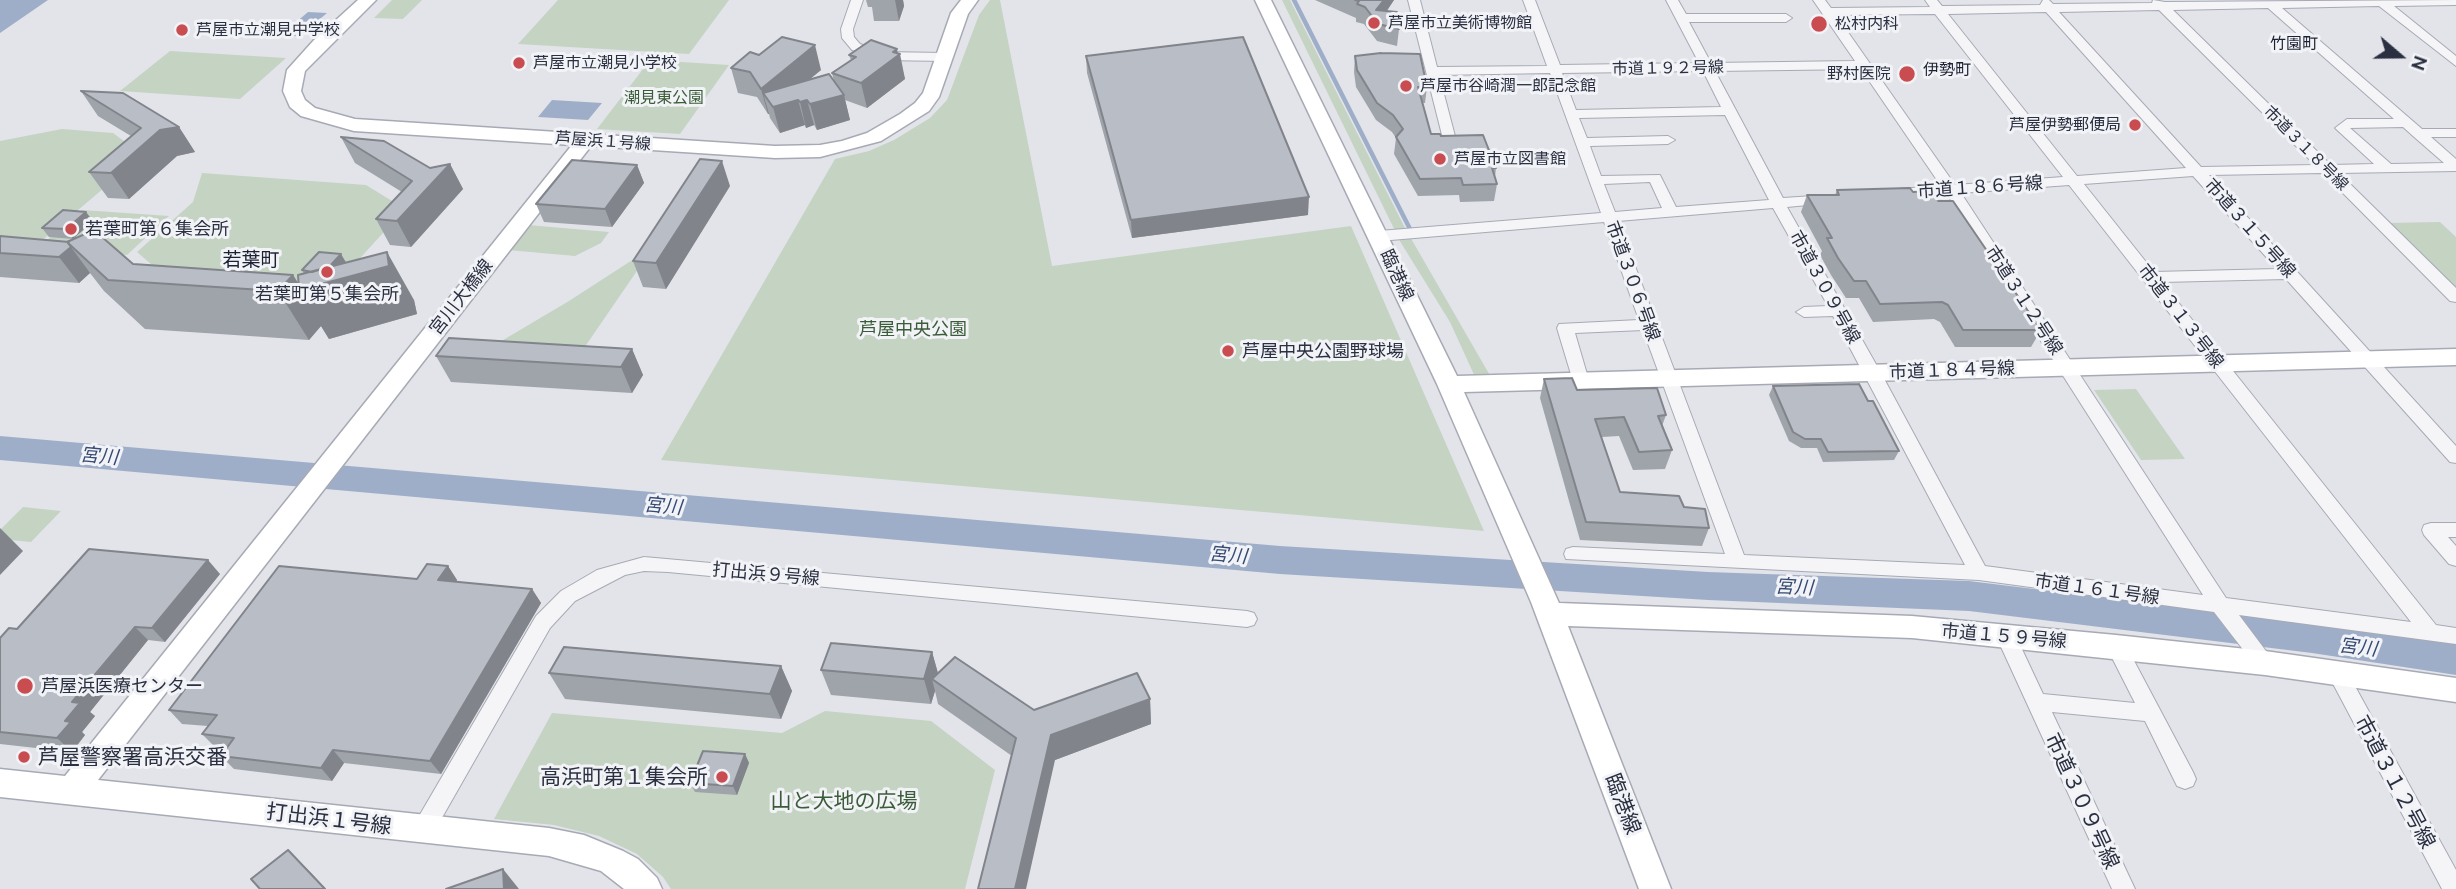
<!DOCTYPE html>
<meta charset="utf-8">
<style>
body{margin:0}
#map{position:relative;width:2456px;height:889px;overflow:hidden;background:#e2e4ea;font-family:Ubuntu,sans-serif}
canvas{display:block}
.north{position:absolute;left:2365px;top:21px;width:70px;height:70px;-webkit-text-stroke:5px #f2f3f7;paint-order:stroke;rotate:110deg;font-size:19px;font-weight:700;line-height:28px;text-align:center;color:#2b3041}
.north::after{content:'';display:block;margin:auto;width:24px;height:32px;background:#2b3041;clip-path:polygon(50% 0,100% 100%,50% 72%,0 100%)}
</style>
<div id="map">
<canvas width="2456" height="889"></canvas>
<div class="north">N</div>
</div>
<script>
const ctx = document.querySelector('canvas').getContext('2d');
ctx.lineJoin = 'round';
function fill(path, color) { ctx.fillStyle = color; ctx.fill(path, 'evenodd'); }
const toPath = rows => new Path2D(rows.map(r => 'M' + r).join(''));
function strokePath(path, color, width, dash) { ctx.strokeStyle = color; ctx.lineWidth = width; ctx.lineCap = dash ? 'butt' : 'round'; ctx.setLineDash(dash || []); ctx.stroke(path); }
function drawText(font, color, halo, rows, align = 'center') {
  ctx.font = font + ' Ubuntu,"Noto Sans JP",sans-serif'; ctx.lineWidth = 6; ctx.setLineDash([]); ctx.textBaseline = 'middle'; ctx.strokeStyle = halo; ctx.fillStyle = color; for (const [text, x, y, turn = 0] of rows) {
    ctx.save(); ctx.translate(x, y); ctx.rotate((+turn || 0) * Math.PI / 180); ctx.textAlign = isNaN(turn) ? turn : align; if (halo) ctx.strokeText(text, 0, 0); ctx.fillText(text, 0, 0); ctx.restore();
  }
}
fill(toPath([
 [392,0,422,0,403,19,374,18],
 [558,0,729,0,689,54,518,44],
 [990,0,1000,0,1052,266,1351,226,1484,531,661,460,835,159,869,151,894,140,930,118,947,100,979,15],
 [1282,0,1290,0,1405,228,1492,379,1476,379,1450,322,1401,243],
 [170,51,286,58,240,99,120,91],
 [650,60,729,65,680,134,597,129],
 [62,129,113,133,143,155,32,249,0,246,0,141],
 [202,173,366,185,405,209,318,304,188,296,137,252,193,202],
 [82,210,169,216,127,255,38,248],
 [2440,222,2456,237,2456,291,2387,223],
 [528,225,609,232,601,243,575,256,508,250],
 [654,246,582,351,493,346,569,301],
 [2136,389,2185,459,2141,460,2094,390],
 [23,507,61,511,31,542,0,539,0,530],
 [825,711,931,721,995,770,965,889,671,889,663,877,637,854,599,836,554,825,494,819,552,713,782,733]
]), '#c5d3c3');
fill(toPath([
 [0,0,48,0,0,33],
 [308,12,327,13,300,36,281,35],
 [552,100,602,103,588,120,538,117]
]), '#9faec8');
strokePath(toPath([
 [1294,0,1410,229]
]), '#9faec8', 4.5);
fill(toPath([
 [0,436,1280,546,1708,572,1969,581,2312,623,2456,643,2456,675,2312,653,1969,611,1708,600,1280,574,0,460,0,436]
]), '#9faec8');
const street = toPath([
 [851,0,863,0,853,29,854,37,860,44,883,52,945,53,951,57,945,61,882,60,852,50,842,38,841,29,851,0],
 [1408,0,1420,0,1437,67,1547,66,1523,0,1535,0,1560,65,1699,63,1666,0,1678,0,1686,14,1786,14,1792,18,1786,22,1689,22,1711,63,1855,61,1813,0,1825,0,1831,8,1930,7,1925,0,1937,0,1942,6,2040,5,2043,0,2049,0,2053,4,2152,3,2153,0,2165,2,2456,0,2456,5,2394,6,2456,56,2456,66,2379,6,2282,8,2422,129,2456,129,2456,137,2431,137,2456,159,2456,171,2339,173,2456,288,2456,302,2450,301,2323,173,2209,175,2456,446,2456,463,2450,462,2286,279,2162,282,2436,625,2456,628,2456,644,2239,615,2275,663,2272,669,2265,671,2258,669,2214,612,1979,580,1566,559,1564,554,1566,549,1573,547,1725,554,1643,330,1575,333,1589,381,1581,387,1573,381,1557,328,1559,324,1639,320,1604,222,1379,241,1372,236,1379,231,1601,213,1550,73,1439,75,1456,140,1449,144,1444,143,1408,0],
 [2268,8,2394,119,2347,119,2335,128,2374,164,2331,165,2173,10,2268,8],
 [2159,10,2315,165,2201,167,2059,12,2159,10],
 [2046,12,2186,168,2077,176,1948,14,2046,12],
 [1935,14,2063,177,1955,185,1836,15,1935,14],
 [1861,69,1941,186,1898,189,1891,193,1898,197,1947,194,2203,595,1985,566,1881,373,1787,207,1829,203,1836,199,1829,195,1783,198,1715,71,1861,69],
 [1703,71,1721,107,1576,110,1562,73,1703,71],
 [1725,115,1769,200,1676,207,1660,175,1601,176,1590,146,1668,144,1675,140,1668,136,1587,138,1579,118,1725,115],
 [2403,127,2413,136,2444,163,2391,164,2350,128,2403,127],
 [2193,176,2277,269,2154,272,2084,184,2193,176],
 [1650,182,1662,208,1615,212,1604,184,1650,182],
 [2069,185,2411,622,2226,598,1961,193,2069,185],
 [1773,208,1828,306,1804,307,1796,312,1804,317,1833,316,1965,565,1744,555,1618,221,1773,208],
 [2431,523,2456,523,2456,537,2448,537,2456,546,2456,566,2449,564,2424,535,2422,530,2424,525,2431,523],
 [644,557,1247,611,1254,613,1257,619,1254,625,1247,627,668,572,644,571,625,575,575,601,550,628,431,837,423,840,415,837,412,830,415,823,536,616,561,591,597,570,644,557],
 [2006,628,2013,630,2043,694,2135,703,2106,646,2109,640,2116,638,2123,640,2193,772,2196,779,2193,786,2185,789,2177,786,2145,721,2052,712,2135,889,2112,889,1996,636,1999,630,2006,628],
 [2338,666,2345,668,2456,870,2456,889,2442,889,2331,680,2328,674,2331,668,2338,666]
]);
const secondary = toPath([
 [358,0,376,0,305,71,301,91,305,100,315,108,355,119,775,146,820,145,842,141,867,133,900,114,915,103,923,93,951,13,961,0,978,0,968,14,939,97,929,111,881,141,820,157,775,158,591,146,98,780,549,828,584,835,623,851,638,859,657,878,662,889,624,889,601,871,549,856,0,797,0,769,65,776,572,145,354,131,301,116,290,107,283,91,287,70,314,40,358,0],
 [1255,0,1271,0,1457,376,2456,349,2456,365,1464,392,1559,603,1912,616,2116,635,2265,651,2456,678,2456,702,2265,675,1912,638,1568,626,1671,889,1639,889,1531,602,1437,384,1255,0]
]);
strokePath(street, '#a7aab4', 2);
strokePath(secondary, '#a7aab4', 3);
fill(street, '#f5f5f8');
fill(secondary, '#fff');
fill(toPath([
 [866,0,903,0,904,6,899,21,874,21,872,7,868,7],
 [1315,0,1394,0,1387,11,1399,29,1397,46,1377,41,1364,24,1356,22,1356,18],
 [898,53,905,79,867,108,845,100,850,120,817,130,814,125,806,128,805,125,780,133,770,118,769,114,768,114,757,97,738,93,731,68,821,70,808,80,834,81,832,73,851,60,849,55],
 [1086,56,1308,215,1132,238,1087,73],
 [1355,56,1427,87,1425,103,1423,103,1431,134,1441,136,1496,168,1495,177,1497,184,1494,201,1460,202,1459,195,1418,196,1394,154,1396,138,1392,132,1376,120,1356,87,1354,72],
 [81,91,179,127,195,152,177,156,129,199,108,198,89,172,131,136,98,116],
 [341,137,430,168,450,164,463,189,411,247,390,245,376,219,402,192,355,163],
 [637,165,644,183,612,227,544,222,536,204],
 [730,186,666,289,643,287,633,261],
 [1837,190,1913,192,1938,201,2041,330,2031,347,1955,347,1940,322,1934,319,1873,322,1859,298,1846,298,1831,275,1820,255,1822,251,1801,212,1807,195,1835,195],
 [93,221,73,239,49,237,42,228],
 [0,236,69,242,133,264,293,275,298,284,304,274,302,270,346,263,414,300,417,314,329,339,321,326,309,340,145,329,104,291,90,273,79,283,0,277],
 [632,349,643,375,632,393,451,382,436,356],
 [1544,379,1577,390,1666,415,1662,426,1672,450,1665,469,1633,470,1619,436,1602,437,1620,492,1684,507,1709,528,1702,546,1580,540,1540,398],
 [1773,386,1868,401,1899,451,1894,460,1823,462,1817,448,1801,448,1789,441,1769,395],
 [448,566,457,580,456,582,532,589,541,603,441,774,344,763,332,781,234,769,221,756,227,749,215,747,202,734,208,726,182,724,169,710,417,579],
 [220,574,165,642,148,640,90,712,95,716,82,732,85,735,72,752,0,744,0,638,17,629],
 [932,652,938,673,1034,710,1150,699,1151,724,1055,760,1012,756,938,704,935,691,931,704,831,695,821,670],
 [781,666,792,691,781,719,565,699,549,673],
 [745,754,749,763,737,795,695,792,690,783]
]), '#9fa3aa');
fill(toPath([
 [895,0,903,0,904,6,899,21],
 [1384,0,1394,0,1378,23,1376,10],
 [815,45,821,70,778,106,798,100,805,125,780,133,773,107,763,93,769,114,768,114,761,89],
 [897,49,898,55,900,54,905,79,867,108,861,83],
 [844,95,850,120,817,130,810,104],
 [807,100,814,125,806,128,800,102],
 [179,127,195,152,177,156,129,199,111,173,160,130],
 [722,161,730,186,666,289,656,263],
 [450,164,463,189,411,247,397,221],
 [637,165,644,183,612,227,605,209],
 [1309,197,1308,215,1132,238,1131,220],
 [86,212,93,221,73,239,66,229],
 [71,247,90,273,79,283,59,257],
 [387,252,414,300,417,314,329,339,321,326,309,340,278,291,293,275,302,289,324,273,341,254,347,264],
 [632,349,643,375,632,393,621,367],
 [0,528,23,551,0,575],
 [208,560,220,574,165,642,152,628],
 [448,566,457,580,448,594,438,580],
 [532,589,541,603,441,774,430,761],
 [135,627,148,640,90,712,95,716,82,732,85,735,72,752,57,738,65,721,72,702],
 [932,652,939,677,932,679,935,691,931,704,924,679],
 [781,666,792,691,781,719,770,694],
 [1150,699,1151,724,1055,760,1026,889,1015,889,1051,735],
 [333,750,344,763,332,781,321,768],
 [745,754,749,763,737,795,733,786],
 [288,850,312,874,326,889,325,889],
 [503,869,519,889,504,889]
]), '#82848b');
const building = toPath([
 [1355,0,1384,0,1376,10,1397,12,1399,29,1378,24,1365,7,1357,4,1359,1,1355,0],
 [782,37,815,45,761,89,750,72,731,68,750,52,759,55,782,37],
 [1243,37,1309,197,1131,220,1086,56,1243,37],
 [871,40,897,49,893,52,900,54,861,83,832,73,856,57,849,55,871,40],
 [1381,53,1420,54,1427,87,1418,87,1431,134,1440,134,1441,136,1483,135,1496,168,1492,168,1497,184,1463,185,1461,178,1420,179,1396,137,1403,129,1393,115,1377,103,1357,70,1355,56,1381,53],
 [829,74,844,95,810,104,807,100,800,102,798,100,773,107,763,93,829,74],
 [81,91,123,93,179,127,160,130,111,173,89,172,141,128,81,91],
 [341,137,384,141,430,168,450,164,397,221,376,219,412,181,341,137],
 [700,159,722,161,656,263,633,261,700,159],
 [572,160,637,165,605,209,536,204,572,160],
 [1910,188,1913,192,1931,191,1938,201,1953,201,2041,330,1963,330,1948,305,1942,302,1880,304,1866,281,1854,281,1838,258,1827,238,1832,238,1807,195,1839,195,1837,190,1910,188],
 [63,210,86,212,66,229,42,228,63,210],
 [94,230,133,264,293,275,278,291,108,280,67,242,94,230],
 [0,236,69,242,67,242,71,247,59,257,0,253,0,236],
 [319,252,341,254,329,267,312,272,302,270,319,252],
 [387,252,389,266,299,290,298,275,387,252],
 [449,338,632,349,621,367,436,356,449,338],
 [1572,378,1577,390,1657,388,1666,415,1658,416,1672,450,1639,452,1624,417,1595,419,1620,492,1679,496,1684,507,1705,509,1709,528,1586,522,1544,379,1572,378],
 [1859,384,1868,401,1873,401,1899,451,1828,452,1821,439,1805,439,1793,432,1773,386,1859,384],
 [89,549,208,560,152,628,135,627,72,702,80,703,65,721,71,722,57,738,0,732,0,638,9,628,17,629,89,549],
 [427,564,448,566,438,580,532,589,430,761,333,750,321,768,221,756,234,738,202,734,217,715,169,710,279,566,417,579,427,564],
 [831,643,932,652,924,679,821,670,831,643],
 [564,647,781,666,770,694,549,673,564,647],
 [955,657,1034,710,1137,673,1150,699,1051,735,1015,889,978,889,1016,738,932,679,955,657],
 [703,751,745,754,733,786,690,783,703,751],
 [288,850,325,889,260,889,251,879,288,850],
 [503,869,504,889,446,889,503,869]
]);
fill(building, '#b9bdc6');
strokePath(building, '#82848b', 2);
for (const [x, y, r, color] of [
 [1374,23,7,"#c94d50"],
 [1819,24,9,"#c94d50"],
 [182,30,7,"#c94d50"],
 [519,63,7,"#c94d50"],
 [1907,74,9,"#c94d50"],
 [1406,86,7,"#c94d50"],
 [2135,125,7,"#c94d50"],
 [1440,159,7,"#c94d50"],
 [71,229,7,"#c94d50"],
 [327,272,7,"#c94d50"],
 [1228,351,7,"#c94d50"],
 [25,686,9,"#c94d50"],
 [24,757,7,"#c94d50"],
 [722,777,7,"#c94d50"]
]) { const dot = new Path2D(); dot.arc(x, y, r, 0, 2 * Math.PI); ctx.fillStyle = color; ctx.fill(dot); strokePath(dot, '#f2f3f7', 2.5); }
drawText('16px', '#2b3041', '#f2f3f7', [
 ["芦屋市立美術博物館",1388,23],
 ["松村内科",1835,24],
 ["芦屋市立潮見中学校",196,30],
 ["芦屋市立潮見小学校",533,63],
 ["野村医院",1891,74,"right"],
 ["芦屋市谷崎潤一郎記念館",1420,86],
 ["芦屋伊勢郵便局",2121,125,"right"],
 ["芦屋市立図書館",1454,159]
], 'left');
drawText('16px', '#1d2132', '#f2f3f7', [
 ["竹園町",2294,44],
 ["伊勢町",1947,70]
]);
drawText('16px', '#2b3041', '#f2f3f7', [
 ["市道１９２号線",1668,68,-1],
 ["芦屋浜１号線",603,141,4],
 ["市道３１８号線",2306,148,45]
]);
drawText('16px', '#3b5c38', '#f2f3f7', [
 ["潮見東公園",664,98]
]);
drawText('18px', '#2b3041', '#f2f3f7', [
 ["市道１８６号線",1980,187,-4],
 ["市道３１５号線",2250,228,48],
 ["臨港線",1397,275,65],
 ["市道３０６号線",1633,281,70],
 ["市道３０９号線",1825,287,61],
 ["宮川大橋線",461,297,-52],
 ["市道３１２号線",2024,300,57],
 ["市道３１３号線",2181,316,52],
 ["市道１８４号線",1952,370,-2],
 ["打出浜９号線",766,574,5],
 ["市道１６１号線",2097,589,8],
 ["市道１５９号線",2004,636,5]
]);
drawText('18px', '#2b3041', '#f2f3f7', [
 ["若葉町第６集会所",85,229],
 ["若葉町第５集会所",327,294,"center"],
 ["芦屋中央公園野球場",1242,351],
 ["芦屋浜医療センター",41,686]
], 'left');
drawText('18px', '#3b5c38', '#f2f3f7', [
 ["芦屋中央公園",913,329]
]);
drawText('19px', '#1d2132', '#f2f3f7', [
 ["若葉町",251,260]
]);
drawText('italic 19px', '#364a73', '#f2f3f7', [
 ["宮川",99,456,5],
 ["宮川",663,506,5],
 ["宮川",1228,555,5],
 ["宮川",1794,587,3],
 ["宮川",2358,647,7]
]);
drawText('21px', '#2b3041', '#f2f3f7', [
 ["芦屋警察署高浜交番",38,757],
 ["高浜町第１集会所",708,777,"right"]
], 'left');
drawText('21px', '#2b3041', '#f2f3f7', [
 ["市道３１２号線",2395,782,62],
 ["市道３０９号線",2082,801,65],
 ["臨港線",1623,804,69],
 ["打出浜１号線",329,819,7]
]);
drawText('21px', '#3b5c38', '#f2f3f7', [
 ["山と大地の広場",844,801]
]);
</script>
